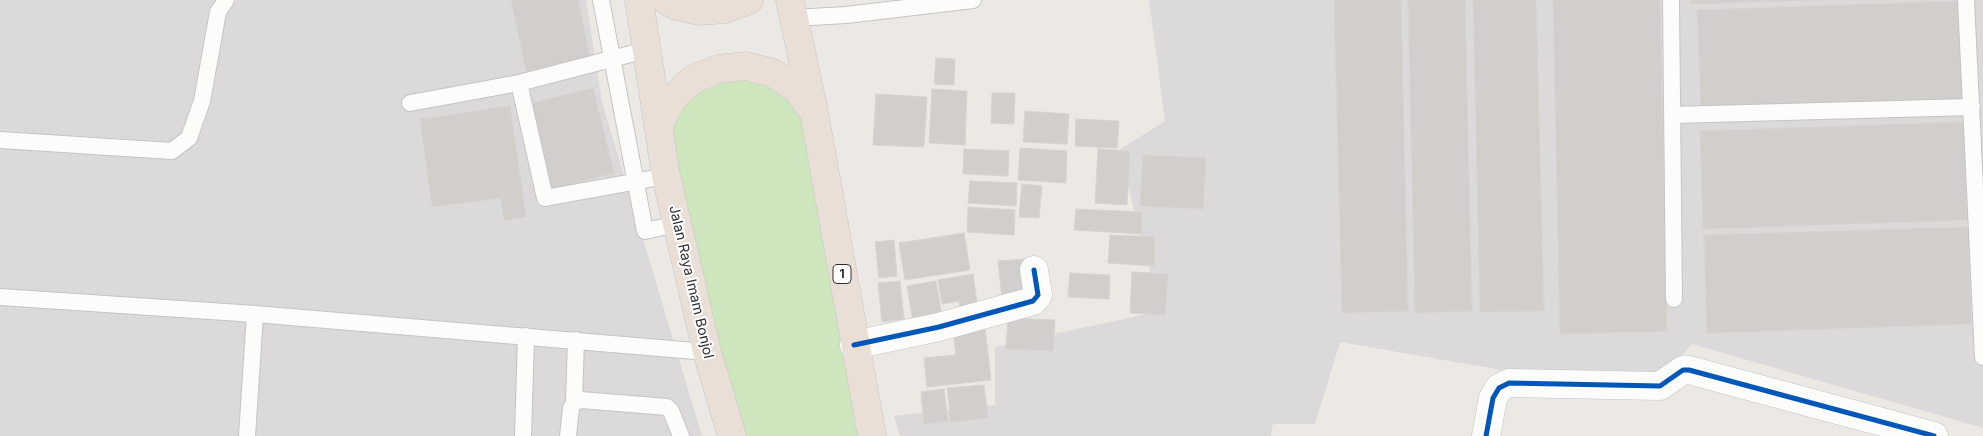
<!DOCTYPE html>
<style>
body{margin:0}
canvas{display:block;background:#ece8e4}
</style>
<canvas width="1983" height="436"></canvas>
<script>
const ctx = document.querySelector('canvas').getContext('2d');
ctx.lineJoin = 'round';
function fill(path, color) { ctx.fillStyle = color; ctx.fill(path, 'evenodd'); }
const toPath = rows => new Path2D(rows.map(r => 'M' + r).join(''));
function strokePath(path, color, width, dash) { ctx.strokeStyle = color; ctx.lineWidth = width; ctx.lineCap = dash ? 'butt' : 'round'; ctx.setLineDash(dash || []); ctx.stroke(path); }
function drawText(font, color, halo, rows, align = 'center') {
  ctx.font = font + ' Inter,sans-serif'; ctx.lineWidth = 4; ctx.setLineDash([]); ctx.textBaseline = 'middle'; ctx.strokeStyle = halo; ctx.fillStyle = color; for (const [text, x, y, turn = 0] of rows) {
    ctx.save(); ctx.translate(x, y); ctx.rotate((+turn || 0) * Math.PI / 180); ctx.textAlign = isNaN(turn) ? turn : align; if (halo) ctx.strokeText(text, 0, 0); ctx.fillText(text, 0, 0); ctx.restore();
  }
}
fill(toPath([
 [0,0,586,0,602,102,702,436,0,436],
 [1149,0,1983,0,1983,428,1692,344,1646,395,1340,342,1315,424,1273,424,1271,436,900,436,894,416,995,405,995,347,1160,311,1119,150,1165,121]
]), '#dcd9db');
fill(toPath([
 [718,69,797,89,872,436,732,436,666,176,672,99]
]), '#cee6be');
const building = toPath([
 [511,0,578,0,590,57,526,71,511,0],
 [1334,0,1401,0,1408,311,1342,313,1334,0],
 [1408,0,1465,0,1472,311,1415,313,1408,0],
 [1473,0,1536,0,1544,311,1480,312,1473,0],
 [1553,0,1660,0,1667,331,1560,334,1553,0],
 [1691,0,1826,0,1691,4,1691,0],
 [1959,1,1962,100,1701,109,1697,10,1959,1],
 [936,58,955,59,954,85,934,84,936,58],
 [593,88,614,173,552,189,531,103,593,88],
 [932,89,967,91,965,145,929,143,932,89],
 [992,93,1015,93,1014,124,991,123,992,93],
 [876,94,927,97,924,147,873,145,876,94],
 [510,106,526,217,504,220,501,198,432,207,420,119,510,106],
 [1025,111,1069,114,1067,144,1023,142,1025,111],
 [1076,119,1119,121,1117,148,1075,146,1076,119],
 [1964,122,1967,220,1703,229,1700,131,1964,122],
 [1020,148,1067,151,1066,183,1018,180,1020,148],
 [964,149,1009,151,1008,176,963,174,964,149],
 [1098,149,1130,151,1127,205,1095,203,1098,149],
 [1143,155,1206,158,1203,209,1140,206,1143,155],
 [970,181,1017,183,1016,206,968,203,970,181],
 [1022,184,1042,186,1039,218,1019,217,1022,184],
 [968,207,1015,210,1014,235,967,232,968,207],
 [1076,209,1142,212,1141,234,1074,230,1076,209],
 [1968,227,1971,324,1707,333,1704,235,1968,227],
 [964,233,970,270,905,280,899,243,964,233],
 [1110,235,1155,237,1154,266,1108,263,1110,235],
 [894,240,897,276,879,278,875,242,894,240],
 [1026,259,1029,296,1002,299,998,261,1026,259],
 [1132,272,1168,274,1165,315,1130,313,1132,272],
 [1070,273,1110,275,1109,299,1068,297,1070,273],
 [973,274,978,309,960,312,959,301,942,304,938,280,973,274],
 [900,281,904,319,882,322,878,283,900,281],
 [936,281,942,317,913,322,907,286,936,281],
 [1008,318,1055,320,1053,351,1006,349,1008,318],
 [985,327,991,380,927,387,924,358,956,355,953,331,985,327],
 [984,385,988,418,951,422,947,388,984,385],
 [944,389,948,421,924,424,921,392,944,389]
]);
fill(building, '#d1cecb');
strokePath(building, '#d7d4d0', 1);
const lane = toPath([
 [601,0,645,231,677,224],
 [1671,0,1674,299],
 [1966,0,1983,357],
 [794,18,846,15,973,0],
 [519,83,646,50],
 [410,103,519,83,545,198,666,176],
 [1672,115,1972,107],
 [0,140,172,151,189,138,202,101,218,12,226,0],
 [0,297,255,314,707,352],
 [574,403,581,400,667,407,671,411,681,436],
 [247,436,255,314],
 [523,436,526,336],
 [568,436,571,408,574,403,576,340]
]);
const street = toPath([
 [854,345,939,327,1033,301,1038,295,1034,270],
 [1486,436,1493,398,1499,388,1509,383,1660,386,1683,370,1689,370,1934,436]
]);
const highway = toPath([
 [639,0,666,176,707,352,732,436],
 [666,0,676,6,700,11,725,9,749,0],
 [790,0,814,112,872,436],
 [659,125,672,99,692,80,718,69,746,66,773,73,797,89,812,110]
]);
strokePath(lane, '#c5c4c5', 18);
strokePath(street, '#c5c4c5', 29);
strokePath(highway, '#c6c5c4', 29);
strokePath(lane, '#fcfcfb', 16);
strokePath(street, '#fcfcfb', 28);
strokePath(highway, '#eadfd6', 28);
strokePath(toPath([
 [854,345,939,327,1033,301,1038,295,1034,270],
 [1486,436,1493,398,1499,388,1509,383,1660,386,1683,370,1689,370,1934,436]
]), '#0057b8', 5);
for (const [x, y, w] of [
 [842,274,18]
]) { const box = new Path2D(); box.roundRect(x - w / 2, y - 9.5, w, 19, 4); ctx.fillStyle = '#fff'; ctx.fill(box); strokePath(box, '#2e2e2e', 1); }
drawText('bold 12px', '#2e2e2e', null, [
 ["1",842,274]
]);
drawText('14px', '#2e2e2e', '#fff', [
 ["Jalan Raya Imam Bonjol",691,282,77]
]);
</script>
